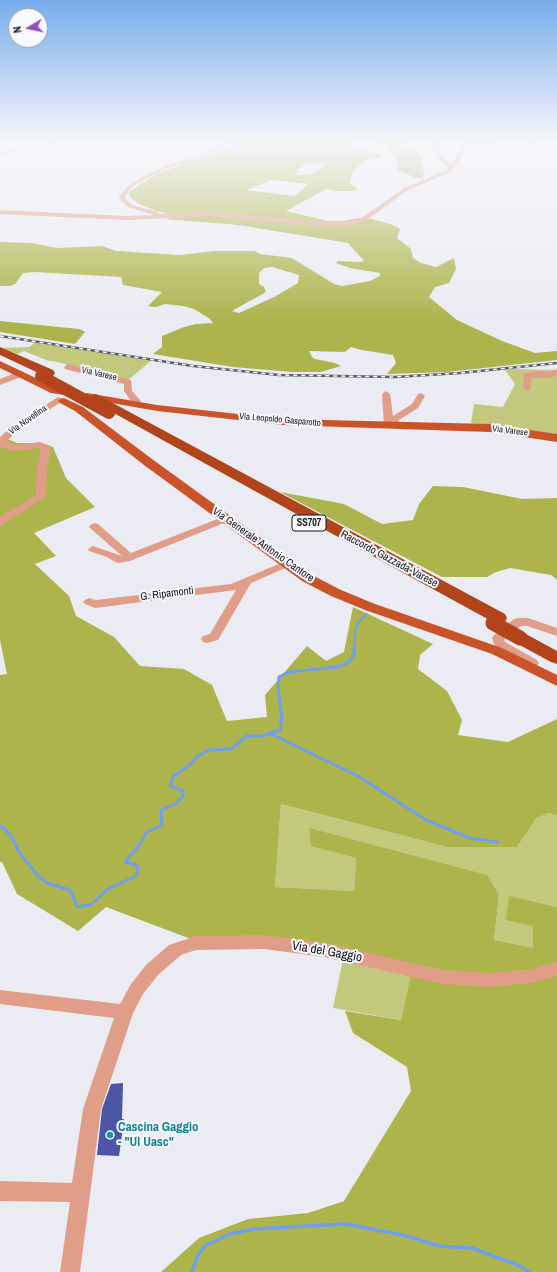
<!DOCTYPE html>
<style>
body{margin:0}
#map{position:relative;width:557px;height:1272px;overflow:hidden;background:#ebecf3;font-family:"Archivo Narrow",sans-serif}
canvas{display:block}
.north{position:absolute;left:8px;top:8px;width:40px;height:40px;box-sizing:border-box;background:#f8f9ff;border:1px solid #9d9ea2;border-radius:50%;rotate:261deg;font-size:11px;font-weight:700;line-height:16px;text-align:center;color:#141517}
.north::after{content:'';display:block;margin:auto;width:14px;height:18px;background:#974abb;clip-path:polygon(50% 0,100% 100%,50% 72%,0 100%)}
</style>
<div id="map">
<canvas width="557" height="1272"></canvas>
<div class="north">N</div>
</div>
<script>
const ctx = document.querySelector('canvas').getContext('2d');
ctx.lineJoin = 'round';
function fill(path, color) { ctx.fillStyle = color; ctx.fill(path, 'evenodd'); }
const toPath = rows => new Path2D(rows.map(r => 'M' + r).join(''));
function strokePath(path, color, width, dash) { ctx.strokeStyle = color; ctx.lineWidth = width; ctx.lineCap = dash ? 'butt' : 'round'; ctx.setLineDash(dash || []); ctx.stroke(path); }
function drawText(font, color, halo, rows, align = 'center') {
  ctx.font = font + ' "Archivo Narrow",sans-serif'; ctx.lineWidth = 4; ctx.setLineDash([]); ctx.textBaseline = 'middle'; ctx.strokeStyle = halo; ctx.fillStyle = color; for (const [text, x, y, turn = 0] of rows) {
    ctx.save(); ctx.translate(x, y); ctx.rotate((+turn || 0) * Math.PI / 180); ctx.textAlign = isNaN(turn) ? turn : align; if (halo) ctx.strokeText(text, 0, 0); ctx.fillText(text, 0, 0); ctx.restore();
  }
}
fill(toPath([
 [35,343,104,353,151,361,128,380,53,361,49,361,24,351,17,354,1,348,29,347],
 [512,369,557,370,557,434,471,423,474,404,503,407,515,384,505,370],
 [281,804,447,847,517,847,535,818,549,813,557,816,557,907,509,897,533,926,533,949,494,940,499,895,311,846,356,858,354,891,275,887],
 [343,959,411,974,401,1020,333,1008]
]), '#c3c97c');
fill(toPath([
 [233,142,348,142,382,156,366,160,353,170,350,184,358,189,352,191,336,191,326,189,286,211,328,221,342,221,358,218,372,219,393,225,400,229,397,238,411,249,413,258,421,263,436,267,454,258,456,269,449,283,435,287,429,297,457,320,502,341,535,353,557,351,557,360,447,372,387,374,396,363,393,355,362,350,351,347,345,352,309,351,312,357,315,359,335,363,341,366,321,372,292,372,233,367,153,354,162,347,162,336,184,327,196,324,213,323,210,319,194,309,183,306,165,304,156,307,148,306,162,292,123,285,121,277,35,272,23,273,15,284,10,286,0,286,0,242,32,243,57,248,102,246,116,251,180,255,215,251,255,251,260,254,292,258,334,284,342,286,370,281,380,276,380,273,350,268,336,263,338,261,360,262,364,261,348,243,238,225,164,219,180,216,156,211,137,203,130,197,129,193,139,185,158,173,209,156,227,148],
 [321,163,325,165,313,174,295,175,300,168,307,164],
 [272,180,308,184,295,196,246,190],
 [272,267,299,275,298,283,274,297,239,313,232,311,266,292,264,287,259,284,259,273,264,268],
 [378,142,408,142,422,157,422,166,425,176,416,178,398,170,395,158,385,147],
 [0,321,79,329,84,331,85,332,75,344,0,332],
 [5,438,17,443,42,443,53,447,66,478,95,507,34,533,56,556,35,564,69,596,76,616,114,637,140,666,184,669,212,685,227,721,267,717,265,695,307,646,326,661,344,652,353,607,433,644,420,655,418,669,447,691,462,720,458,735,508,742,557,719,557,816,549,813,536,818,517,847,447,847,281,804,275,887,354,891,356,858,311,846,309,828,487,875,499,895,494,940,533,948,533,926,506,920,509,896,557,907,557,1272,161,1272,199,1238,248,1219,308,1213,344,1201,411,1091,407,1067,353,1033,345,1011,401,1020,413,964,328,944,263,937,191,939,106,907,78,931,17,894,2,862,0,862,0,675,7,674,0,640,0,441],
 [433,486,463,487,522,499,557,498,557,580,551,575,510,568,496,572,487,577,442,577,280,492,344,504,382,524,413,520,419,504]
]), '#adb44b');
strokePath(toPath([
 [400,142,400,150,412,157,407,164,408,167,421,178],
 [0,154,58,142]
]), '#6f9fef', 1.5);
strokePath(toPath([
 [354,649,356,627,360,620,367,614]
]), '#6f9fef', 2);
strokePath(toPath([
 [269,733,358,776,426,820,470,838,497,842],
 [0,827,4,828,11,836,19,852,39,877,47,883,70,890,77,907,92,904,108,889,136,876,138,870,137,865,125,862,140,844,147,832,162,825,161,810,177,803,183,796,183,791,170,786,173,777,193,762,196,757,209,750,231,749,247,736,263,736,280,730,282,718,278,689,279,677,289,672,337,667,348,663,354,654,354,648]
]), '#6f9fef', 3);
strokePath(toPath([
 [192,1272,198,1255,206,1245,230,1234,253,1229,345,1224,403,1235,439,1246,472,1248,518,1265,529,1272]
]), '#6f9fef', 3.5);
fill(toPath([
 [123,1083,122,1119,124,1119,119,1156,97,1155,102,1109,111,1084]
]), '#4d55a6');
fill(toPath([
 [222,142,230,142,203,158,168,168,146,179,134,186,125,196,125,198,132,205,158,212,158,214,206,212,310,221,350,221,360,219,404,188,447,170,448,168,444,165,434,154,433,150,435,142,441,142,439,150,440,154,451,164,464,145,469,142,528,144,532,142,540,142,529,148,471,146,468,147,451,172,408,190,364,222,350,225,310,225,206,216,126,220,0,214,0,210,126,216,154,215,128,207,120,200,119,196,130,184,142,177,164,166,199,156,222,142],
 [68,364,131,380,132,391,141,401,137,406,131,406,129,404,131,401,124,391,124,384,65,369,64,367,68,364],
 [557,369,557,375,551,378,531,378,530,390,527,391,523,388,524,374,537,371,550,372,557,369],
 [21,371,24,372,25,374,24,376,0,385,0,379,21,371],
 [386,391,390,394,393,416,412,404,418,394,421,393,425,396,418,408,399,420,397,427,389,428,384,425,382,394,386,391],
 [58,397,61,398,62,400,61,402,16,432,6,442,16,445,40,442,49,446,51,448,47,468,46,496,4,524,0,525,0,517,36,495,37,468,41,449,39,448,16,451,6,449,0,447,0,437,10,428,58,397],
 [225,516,229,517,230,519,229,521,130,561,119,563,115,562,107,557,89,551,88,549,93,546,122,556,90,528,89,526,94,523,98,524,131,553,225,516],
 [286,561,292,564,290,566,251,583,218,640,207,643,203,642,201,639,203,636,210,634,236,590,95,608,85,604,83,602,85,600,89,598,96,600,231,584,286,561],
 [518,618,528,618,557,628,557,636,527,626,521,626,504,639,505,642,537,660,539,663,535,670,527,670,525,667,526,664,496,647,494,644,492,638,494,635,514,619,518,618],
 [264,935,324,943,443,970,491,973,532,969,557,962,557,976,532,983,491,987,443,984,324,957,264,949,196,950,181,955,158,975,143,994,133,1013,101,1109,80,1272,60,1272,70,1202,0,1201,0,1181,72,1183,83,1109,114,1018,0,1004,0,990,120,1004,131,984,146,965,169,945,196,936,264,935]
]), '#e09e88');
fill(toPath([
 [0,361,57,388,68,390,70,392,64,395,51,393,0,368,0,361],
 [87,393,157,405,283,419,490,424,557,434,557,442,490,432,283,425,157,411,83,398,81,396,87,393],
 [64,398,83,407,152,459,312,575,341,590,375,604,502,648,557,675,557,686,492,654,365,610,331,596,302,581,144,465,75,411,60,403,58,401,60,399,64,398]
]), '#ca5429');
fill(toPath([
 [0,347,53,370,55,373,53,376,45,376,0,355,0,347],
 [96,394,505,614,507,618,505,622,499,623,493,622,358,548,92,401,90,398,92,395,96,394],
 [520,633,526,634,557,651,557,664,551,662,514,642,511,638,514,634,520,633]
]), '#b1441b');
const rail = toPath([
 [0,336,193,366,279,375,395,377,460,373,557,363]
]);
strokePath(rail, '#5e5f63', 2.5);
strokePath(rail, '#f8f9ff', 1.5, [4]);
strokePath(toPath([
 [41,376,109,413]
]), '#b1441b', 12);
strokePath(toPath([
 [493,623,520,638]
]), '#b1441b', 15);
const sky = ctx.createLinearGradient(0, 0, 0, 321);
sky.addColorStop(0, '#77aceb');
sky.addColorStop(0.44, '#f6f6fa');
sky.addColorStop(1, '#f6f6fa00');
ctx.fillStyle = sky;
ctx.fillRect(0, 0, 557, 321);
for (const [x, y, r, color] of [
 [110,1135,4,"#0f9aa8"]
]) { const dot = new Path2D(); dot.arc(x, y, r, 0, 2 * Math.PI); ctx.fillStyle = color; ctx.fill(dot); strokePath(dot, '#f8f9ff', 1.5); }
drawText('9px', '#141517', '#f8f9ff', [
 ["Via Varese",99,374,13],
 ["Via Novellina",28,420,-35],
 ["Via Leopoldo Gasparotto",280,420,5],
 ["Via Varese",510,431,7]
]);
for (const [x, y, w] of [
 [309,523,34]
]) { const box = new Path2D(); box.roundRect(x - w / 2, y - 8, w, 16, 3); ctx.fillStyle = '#f8f9ff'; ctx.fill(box); strokePath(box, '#141517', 1); }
drawText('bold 10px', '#141517', null, [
 ["SS707",309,523]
]);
drawText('11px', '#141517', '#f8f9ff', [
 ["Via Generale Antonio Cantore",263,545,35],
 ["Raccordo Gazzada-Varese",389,559,28],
 ["G. Ripamonti",167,594,-7]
]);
drawText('13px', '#141517', '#f8f9ff', [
 ["Via del Gaggio",327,952,10]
]);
drawText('bold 13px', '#0d838f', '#f8f9ff', [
 ["Cascina Gaggio",118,1128],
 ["- \"Ul Uasc\"",118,1143]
], 'left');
</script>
